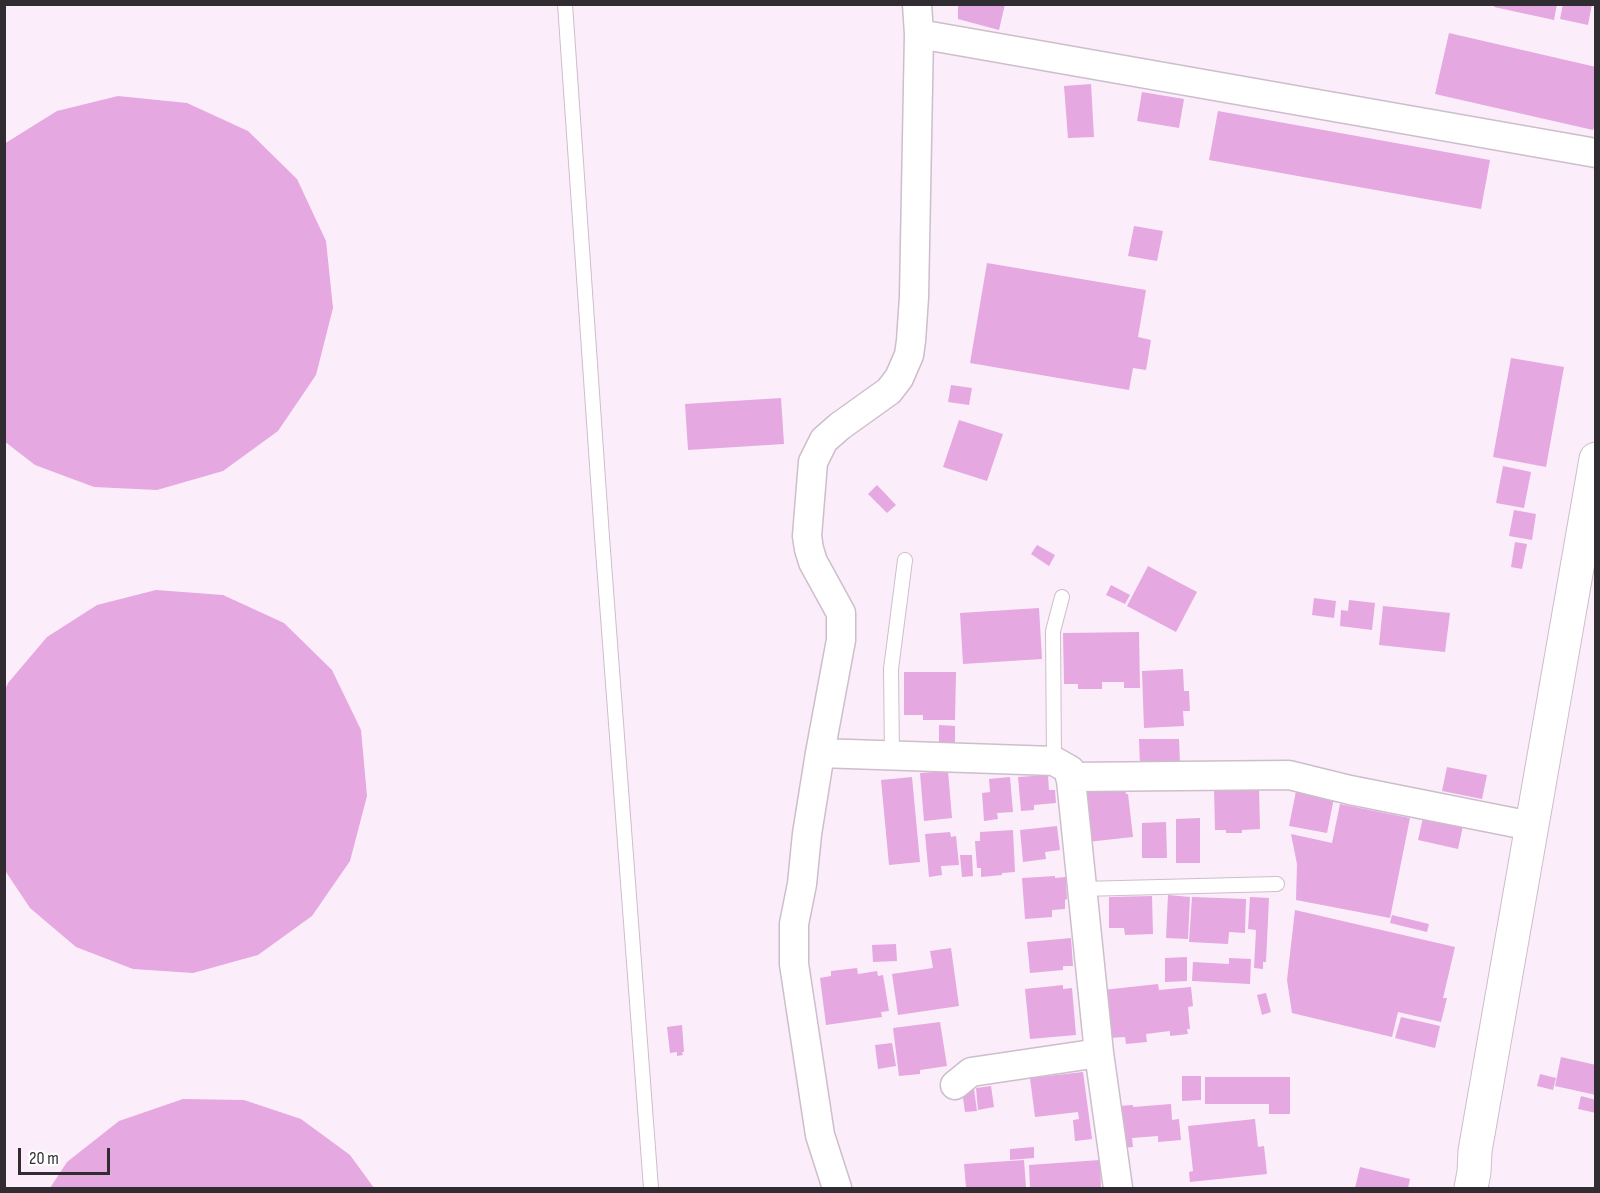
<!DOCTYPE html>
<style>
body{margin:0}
#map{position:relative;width:1600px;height:1193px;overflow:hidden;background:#fcedfb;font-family:"Sofia Sans Condensed",sans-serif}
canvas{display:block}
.frame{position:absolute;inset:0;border:6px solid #312c31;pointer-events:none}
.scale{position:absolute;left:18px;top:1148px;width:92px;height:27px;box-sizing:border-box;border:3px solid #312c31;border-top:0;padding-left:8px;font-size:18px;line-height:21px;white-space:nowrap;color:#312c31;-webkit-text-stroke:4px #fff;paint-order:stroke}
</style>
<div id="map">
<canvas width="1600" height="1193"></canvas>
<div class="frame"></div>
<div class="scale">20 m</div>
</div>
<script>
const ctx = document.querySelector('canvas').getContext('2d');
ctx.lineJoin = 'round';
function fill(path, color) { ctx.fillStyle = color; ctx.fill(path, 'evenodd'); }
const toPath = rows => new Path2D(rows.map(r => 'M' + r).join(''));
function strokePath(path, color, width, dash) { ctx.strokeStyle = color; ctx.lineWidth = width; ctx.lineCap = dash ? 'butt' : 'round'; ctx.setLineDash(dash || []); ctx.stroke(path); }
fill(toPath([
 [958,4,1005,4,999,30,958,19],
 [1495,4,1557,4,1554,20,1494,7],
 [1563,4,1592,4,1588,25,1560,19],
 [1449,33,1596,67,1596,121,1593,130,1435,94],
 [1091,84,1094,137,1068,138,1064,86],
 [1142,92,1184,99,1179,128,1137,121],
 [118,96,187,103,248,131,297,179,326,241,333,308,316,375,278,431,223,471,157,490,94,487,35,465,4,441,4,144,57,111],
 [1218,111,1490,160,1481,209,1209,160],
 [1134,226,1163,231,1157,261,1128,256],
 [987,263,1146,290,1138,337,1151,340,1146,370,1133,368,1129,390,970,363],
 [1511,358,1564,367,1546,467,1493,457],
 [951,385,972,388,969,405,948,402],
 [781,398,784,444,688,450,685,404],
 [959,420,1003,434,987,481,943,467],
 [1503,466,1531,472,1524,508,1496,503],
 [877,485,896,505,887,513,868,494],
 [1514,510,1536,514,1532,540,1509,536],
 [1515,542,1527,544,1522,569,1511,567],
 [1037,545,1055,555,1049,566,1031,554],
 [1148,566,1197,592,1176,632,1127,606],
 [1111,585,1130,595,1125,604,1106,595],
 [156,590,223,595,284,623,332,670,361,730,367,796,350,861,312,916,258,955,193,973,133,969,76,947,30,908,4,869,4,692,8,683,47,637,97,605],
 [1314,598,1336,601,1334,618,1312,615],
 [1349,600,1375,603,1372,630,1340,626,1341,610,1348,611],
 [1383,606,1450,613,1445,652,1379,645],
 [1039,608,1042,659,963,664,960,613],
 [1139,632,1140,688,1124,688,1124,682,1102,682,1102,689,1078,689,1078,684,1064,684,1063,633],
 [1183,669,1184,691,1189,691,1190,711,1183,711,1184,726,1144,728,1142,671],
 [904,672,956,672,955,720,923,720,923,715,904,715],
 [939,725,955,726,955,743,939,743],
 [1139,739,1179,739,1180,764,1140,765],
 [1447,767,1487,775,1482,799,1442,791],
 [948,771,952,818,924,821,920,773],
 [1048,775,1049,790,1055,790,1056,803,1034,805,1034,810,1021,811,1018,777],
 [912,777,920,862,889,865,881,780],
 [1010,777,1013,812,997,813,998,819,984,821,982,793,990,792,989,779],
 [1080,786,1125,787,1126,794,1128,794,1133,837,1087,842],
 [1259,787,1260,829,1242,830,1242,833,1226,833,1226,830,1215,830,1214,788],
 [1296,791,1334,798,1327,833,1289,826],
 [1340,804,1410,818,1390,918,1296,900,1297,864,1291,834,1332,843],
 [1424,813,1464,821,1458,849,1418,840],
 [1200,818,1200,863,1176,863,1176,819],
 [1166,822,1167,858,1142,858,1142,823],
 [1057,826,1060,850,1045,852,1046,859,1023,862,1020,830],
 [1013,830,1015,872,1002,873,1002,875,981,877,981,868,977,868,975,841,980,841,980,832],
 [950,832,951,837,956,836,959,865,941,866,942,875,929,877,925,834],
 [960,855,972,855,973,876,962,877],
 [1055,876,1055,878,1066,877,1067,899,1065,900,1065,909,1052,910,1052,917,1025,919,1022,878],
 [1168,895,1190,897,1188,939,1166,938],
 [1152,896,1153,934,1125,935,1124,928,1109,928,1109,897],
 [1192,897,1246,899,1245,933,1229,932,1228,944,1189,942],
 [1250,897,1269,898,1266,962,1263,962,1263,969,1254,968,1256,930,1248,929],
 [1295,910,1455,947,1443,998,1447,998,1441,1022,1398,1012,1392,1037,1292,1013,1287,980],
 [1392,915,1429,924,1427,932,1390,923],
 [1071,938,1073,966,1063,966,1063,970,1030,973,1027,942],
 [896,944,897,961,873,962,872,945],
 [951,948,959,1006,898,1015,892,974,933,968,930,951],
 [1187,957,1187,981,1165,982,1165,958],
 [1229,958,1251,959,1250,984,1192,981,1193,962,1229,964],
 [857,968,858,974,877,971,878,976,883,975,889,1011,881,1012,882,1017,826,1025,820,978,831,976,831,971],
 [1158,984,1159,990,1191,987,1193,1006,1188,1007,1190,1029,1187,1029,1188,1034,1170,1036,1170,1031,1146,1034,1147,1042,1126,1044,1125,1037,1109,1038,1103,990],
 [1063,985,1063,989,1072,988,1076,1035,1030,1039,1025,989],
 [1266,993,1271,1012,1262,1015,1257,995],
 [1401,1017,1440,1026,1435,1048,1395,1038],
 [940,1022,947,1066,920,1070,920,1074,899,1076,893,1028],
 [682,1025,684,1052,682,1052,683,1055,677,1056,677,1052,670,1053,667,1027],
 [892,1043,896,1066,878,1069,875,1045],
 [1561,1057,1596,1065,1596,1095,1555,1086],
 [1083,1072,1092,1139,1075,1141,1073,1120,1079,1119,1078,1112,1035,1117,1030,1078],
 [1540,1074,1556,1078,1553,1090,1537,1086],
 [1182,1076,1201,1076,1201,1100,1182,1101],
 [1205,1077,1290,1077,1290,1114,1269,1114,1269,1104,1205,1104],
 [991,1086,994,1107,978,1110,976,1088],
 [974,1089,977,1111,965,1112,962,1090],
 [1581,1096,1596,1100,1596,1113,1578,1109],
 [183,1099,244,1100,301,1119,350,1155,374,1188,50,1188,67,1162,119,1121],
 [1171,1104,1172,1120,1179,1119,1181,1140,1158,1142,1158,1136,1132,1138,1133,1147,1122,1148,1118,1106,1133,1105,1133,1107],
 [1255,1119,1258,1147,1264,1146,1267,1174,1190,1182,1189,1172,1193,1171,1188,1126],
 [1034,1147,1034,1158,1010,1160,1010,1149],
 [1024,1160,1026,1188,966,1188,964,1164],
 [1100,1160,1101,1188,1030,1188,1029,1165],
 [1360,1167,1410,1179,1408,1188,1355,1188]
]), '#e5a8e0');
const lane = toPath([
 [565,4,602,537,651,1188],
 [892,755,891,669,905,560],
 [1054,761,1053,631,1062,597],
 [1081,889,1277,884]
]);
const street = toPath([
 [919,34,1596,153],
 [820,753,1054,761,1070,770,1099,1053,1118,1188],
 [1070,777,1289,775,1350,790,1531,826],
 [955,1085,971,1072,1099,1053],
 [837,1188,820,1135,794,964,794,924,802,884,807,834,820,753,841,640,841,613,813,562,809,549,807,536,813,462,824,440,840,426,889,391,899,378,909,355,911,341,914,297,919,34,917,4]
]);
const secondary = toPath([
 [1471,1188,1474,1172,1475,1151,1596,459]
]);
strokePath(lane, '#cdbecb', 16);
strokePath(street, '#cdbecb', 31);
strokePath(secondary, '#cdbecb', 35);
strokePath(lane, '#fff', 14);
strokePath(street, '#fff', 28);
strokePath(secondary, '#fff', 33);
</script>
